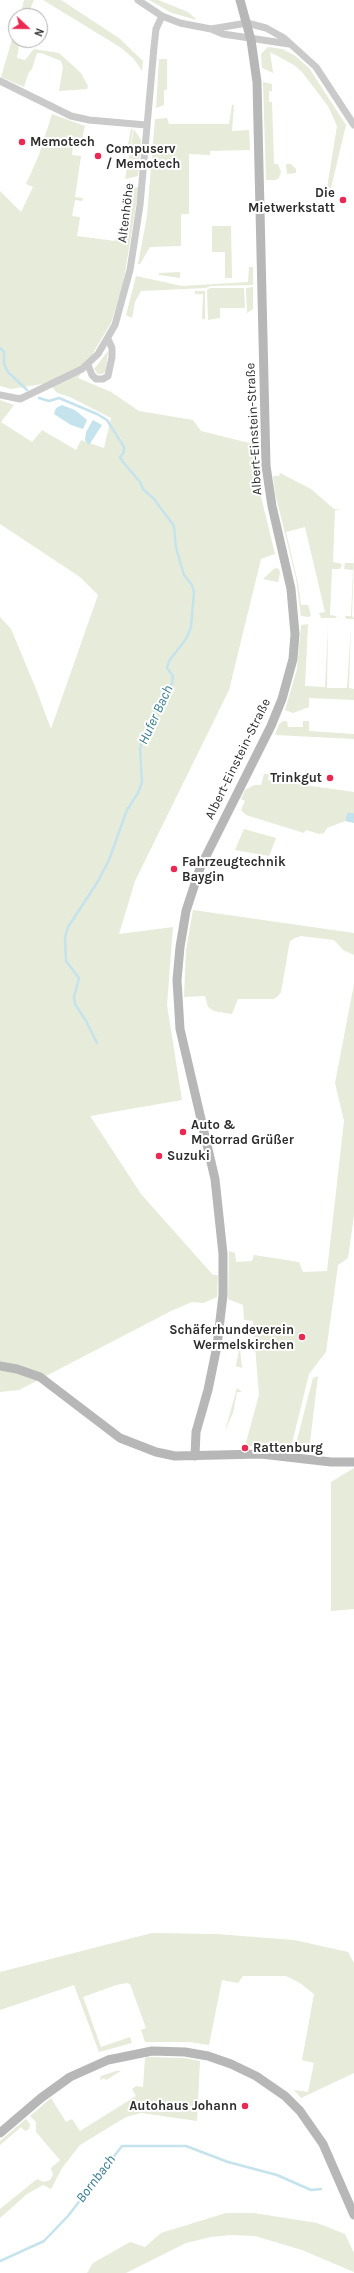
<!DOCTYPE html>
<meta charset="utf-8">
<style>
body{margin:0}
#map{position:relative;width:354px;height:2273px;overflow:hidden;background:#fff;font-family:Karla,sans-serif}
canvas{display:block}
.north{position:absolute;left:8px;top:8px;width:40px;height:40px;box-sizing:border-box;background:#fff;border:1px solid #ababab;border-radius:50%;rotate:112deg;font-size:11px;font-weight:700;line-height:16px;text-align:center;color:#2d2d2d}
.north::after{content:'';display:block;margin:auto;width:14px;height:18px;background:#eb2852;clip-path:polygon(50% 0,100% 100%,50% 72%,0 100%)}
</style>
<div id="map">
<canvas width="354" height="2273"></canvas>
<div class="north">N</div>
</div>
<script>
const ctx = document.querySelector('canvas').getContext('2d');
ctx.lineJoin = 'round';
function fill(path, color) { ctx.fillStyle = color; ctx.fill(path, 'evenodd'); }
const toPath = rows => new Path2D(rows.map(r => 'M' + r).join(''));
function strokePath(path, color, width, dash) { ctx.strokeStyle = color; ctx.lineWidth = width; ctx.lineCap = dash ? 'butt' : 'round'; ctx.setLineDash(dash || []); ctx.stroke(path); }
function drawText(font, color, halo, rows, align = 'center') {
  ctx.font = font + ' Karla,sans-serif'; ctx.lineWidth = 4; ctx.setLineDash([]); ctx.textBaseline = 'middle'; ctx.strokeStyle = halo; ctx.fillStyle = color; for (const [text, x, y, turn = 0] of rows) {
    ctx.save(); ctx.translate(x, y); ctx.rotate((+turn || 0) * Math.PI / 180); ctx.textAlign = isNaN(turn) ? turn : align; if (halo) ctx.strokeText(text, 0, 0); ctx.fillText(text, 0, 0); ctx.restore();
  }
}
fill(toPath([
 [24,0,34,0,27,16,20,16],
 [43,0,61,0,119,38,143,61,142,71,134,59,120,47],
 [149,0,158,0,188,12,197,20,172,13],
 [16,26,16,40,20,40,17,58,25,60,34,49,59,53,81,73,88,86,87,89,59,91,63,67,61,61,41,53,37,53,32,69,29,72,24,87,1,77],
 [268,47,282,49,294,55,309,68,346,125,331,188,327,188,337,126,328,106,302,72,294,65,270,52,273,73,262,68,261,54],
 [159,59,167,59,167,90,164,90,164,105,156,108],
 [263,82,272,84,272,91,269,91,269,102,272,102,274,164,278,164,281,172,279,178,275,180,266,180],
 [232,105,234,105,232,131,249,130,250,150,210,151,210,155,189,154,189,214,181,214,181,246,150,247,140,264,138,264,147,216,155,119,167,118,169,124,229,124],
 [52,114,85,126,80,147,73,146,72,155,81,156,75,197,83,198,82,201,75,200,72,216,80,217,77,236,115,241,120,228,125,189,139,187,123,285,111,323,78,378,111,392,139,411,193,420,201,431,257,445,261,497,275,554,261,559,229,690,135,881,119,934,173,927,167,1005,182,1100,90,1116,141,1194,213,1275,218,1275,217,1297,203,1303,192,1302,171,1311,19,1390,0,1392,0,617,11,629,36,689,51,729,98,595,80,577,0,524,0,400,14,405,1,422,32,442,42,430,76,450,81,440,104,448,111,418,70,397,57,393,49,383,11,389,0,386,0,191,21,212,33,187,26,184,39,155],
 [131,129,133,129,129,155,126,154],
 [134,129,141,140,138,176,125,179],
 [286,164,291,164,296,169,296,173,287,174],
 [212,226,231,226,232,278,225,278,225,252,212,252],
 [249,267,253,267,253,285,211,286,206,288,141,291,135,302,132,318,126,315,136,276,182,286,248,282],
 [180,272,180,278,159,275,159,273],
 [253,287,253,309,247,313,246,288],
 [210,288,244,288,245,308,220,308,220,318,208,320,207,290],
 [195,291,205,291,205,319,202,319,203,294,195,294],
 [108,351,106,371,102,374,98,374,94,369],
 [280,473,311,489,334,509,342,510,335,510,333,562,342,564,340,569,332,569,330,615,337,616,335,618,321,618,319,613,325,612,305,527,286,532,298,583,301,605,308,605,311,615,309,617,301,616,296,578,275,493,273,476,279,476],
 [354,557,352,616,354,619,346,619,345,616,351,616,353,570,344,569,345,563,354,563],
 [275,568,279,569,280,573,278,582,263,579],
 [308,624,305,686,325,687,328,625,327,688,347,688,351,626,349,688,354,689,354,700,309,698,309,707,293,713,285,710,297,669,301,625],
 [283,721,287,721,288,727,303,727,303,721,309,721,309,731,354,734,354,739,275,735,279,724],
 [264,774,269,774,268,780,354,792,354,813,347,813,345,821,327,828,324,833,319,834,306,830,304,833,246,815,241,810,245,801,241,799,245,790,254,785,261,785],
 [244,829,276,838,269,856,235,850],
 [193,910,354,933,354,955,343,950,334,940,301,936,295,938,290,941,289,946,281,992,278,996,274,999,238,999,232,1014,214,1011,208,1007,205,996,184,997,186,950],
 [354,984,354,1215,348,1258,338,1265,326,1352,309,1374,292,1443,286,1448,245,1446,259,1395,253,1321,244,1320,243,1305,228,1299,229,1251,235,1253,236,1262,252,1261,254,1255,299,1262,303,1272,327,1271,344,1121,335,1083],
 [239,1349,240,1349,242,1368,236,1366],
 [318,1376,309,1450,297,1449,297,1440,313,1378],
 [237,1388,242,1392,237,1392,233,1413,225,1431],
 [354,1468,354,1609,331,1611,331,1482],
 [152,1933,216,1934,294,1940,348,1952,354,1963,354,2073,301,2098,294,2090,308,2092,314,2063,302,2060,314,1994,300,1983,286,1976,243,1976,238,1983,222,1980,209,2045,190,2042,145,2042,141,2030,146,2028,130,1984,127,1983,116,1985,83,1997,101,2047,130,2037,132,2043,99,2052,74,1985,0,2010,0,1972],
 [147,2057,185,2058,200,2061,197,2121,141,2113,126,2117,80,2145,62,2168,51,2189,43,2185,27,2194,0,2218,0,2209,37,2179,44,2182,50,2180,53,2175,51,2168,60,2160,36,2132,36,2122,30,2116,51,2098,66,2122,72,2119,80,2131,136,2096,132,2089,136,2086,143,2087,145,2058],
 [116,2071,121,2071,106,2080,104,2078,100,2080,101,2076],
 [26,2119,30,2124,29,2129,25,2131,21,2127,0,2145,0,2141],
 [226,2213,254,2213,317,2223,345,2234,354,2253,354,2272,302,2250,255,2236,231,2235,211,2237,186,2243,126,2273,87,2273,93,2263,130,2242,145,2247,161,2233]
]), '#e6ebda');
fill(toPath([
 [62,405,75,410,87,420,83,429,71,425,54,414,56,408],
 [93,420,102,425,89,445,85,440,86,432],
 [347,813,354,813,354,823,345,821]
]), '#c5e3ec');
strokePath(toPath([
 [0,348,4,352,4,364,8,372,27,390],
 [39,398,49,401,59,398,97,414,107,420,124,447,124,452,120,457,123,462,140,482,143,489,154,499,174,526,176,548,184,575,192,585,194,592,191,627,186,639,169,661,167,668,173,676,172,684,155,712,143,736,140,749,142,782,138,793,127,810,109,860,97,883,68,927,65,937,66,961,79,978,74,997,75,1004,86,1021,97,1043],
 [0,2261,44,2241,68,2216,122,2146,186,2146,228,2162,277,2175,311,2190,321,2189]
]), '#c5e3ec', 2.5);
strokePath(toPath([
 [138,0,162,16,180,23,211,29,223,34,289,44],
 [211,29,247,23,266,28,284,38,316,67,354,125],
 [0,81,71,116,89,120,146,125],
 [88,365,92,375,96,379,103,379,108,376,112,357,112,348,108,339],
 [0,395,20,399,82,369,98,354,115,325,130,270,140,205,154,47,156,29,162,16]
]), '#cacaca', 7);
strokePath(toPath([
 [0,1366,17,1369,40,1377,120,1438,156,1452,175,1456,261,1454,331,1462,354,1462],
 [195,1456,196,1432,208,1390,217,1346,223,1295,223,1254,215,1179,180,1029,177,980,180,947,186,911,200,868,271,726,282,699,293,659,295,634,291,589,272,506,266,466,257,82,251,40,240,0],
 [0,2133,41,2098,70,2077,108,2060,152,2051,185,2052,208,2056,231,2064,256,2076,285,2096,300,2111,323,2144,354,2215]
]), '#b7b7b7', 9);
for (const [x, y, r, color] of [
 [22,142,4,"#eb2852"],
 [98,156,4,"#eb2852"],
 [343,200,4,"#eb2852"],
 [330,778,4,"#eb2852"],
 [174,869,4,"#eb2852"],
 [183,1132,4,"#eb2852"],
 [159,1156,4,"#eb2852"],
 [302,1337,4,"#eb2852"],
 [245,1448,4,"#eb2852"],
 [245,2106,4,"#eb2852"]
]) { const dot = new Path2D(); dot.arc(x, y, r, 0, 2 * Math.PI); ctx.fillStyle = color; ctx.fill(dot); strokePath(dot, '#fff', 1.5); }
drawText('bold 13px', '#2d2d2d', '#fff', [
 ["Memotech",30,142],
 ["Compuserv",106,149],
 ["/ Memotech",106,164],
 ["Die",335,193,"right"],
 ["Mietwerkstatt",335,208,"right"],
 ["Trinkgut",322,778,"right"],
 ["Fahrzeugtechnik",182,862],
 ["Baygin",182,877],
 ["Auto &",191,1125],
 ["Motorrad Grüßer",191,1140],
 ["Suzuki",167,1156],
 ["Schäferhundeverein",294,1330,"right"],
 ["Wermelskirchen",294,1345,"right"],
 ["Rattenburg",253,1448],
 ["Autohaus Johann",237,2106,"right"]
], 'left');
drawText('13px', '#2d2d2d', '#fff', [
 ["Altenhöhe",126,213,-83],
 ["Albert-Einstein-Straße",254,429,-93],
 ["Albert-Einstein-Straße",238,759,-64]
]);
drawText('italic 14px', '#397c92', '#fff', [
 ["Hufer Bach",156,715,-65],
 ["Bornbach",96,2179,-53]
]);
</script>
